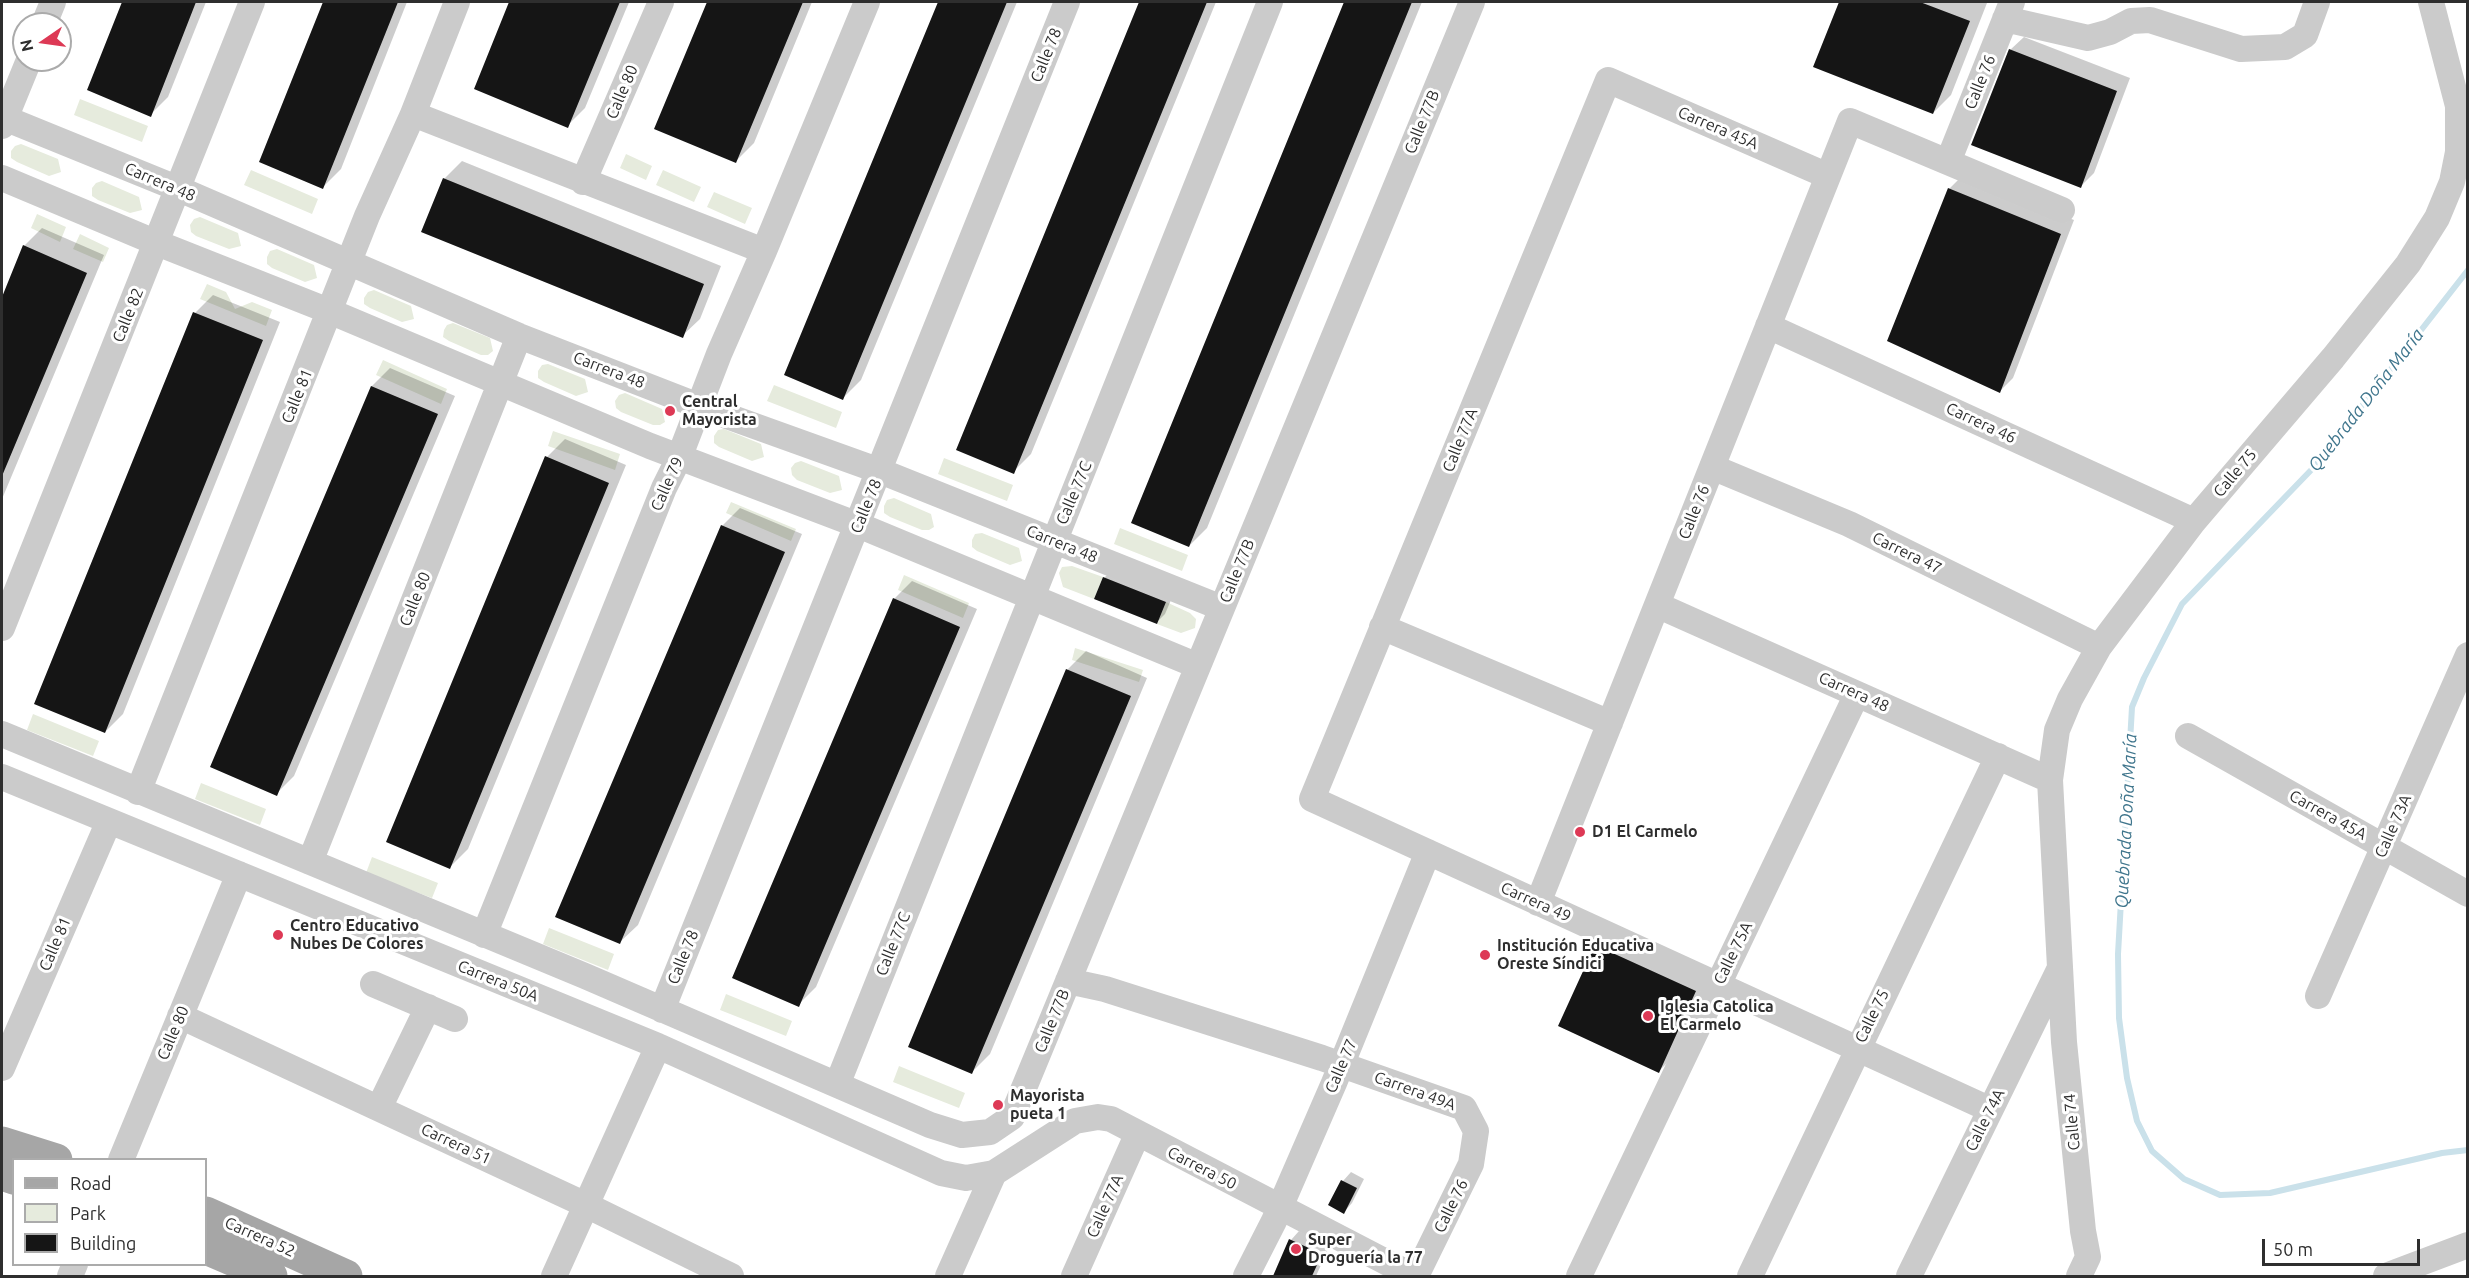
<!DOCTYPE html>
<meta charset="utf-8">
<style>
body{margin:0}
#map{position:relative;width:2469px;height:1278px;overflow:hidden;background:#fff;font-family:Ubuntu,sans-serif}
canvas{display:block}
.frame{position:absolute;inset:0;border:3px solid #2e2e2e;pointer-events:none}
.legend{position:absolute;left:12px;top:1158px;width:195px;height:108px;box-sizing:border-box;background:#fff;border:2px solid #ababab;margin:0;padding:8px 10px;list-style:none;font-size:18px;color:#2e2e2e}
.legend li{display:flex;align-items:center;gap:12px;height:30px}
.legend b{width:30px;border:2px solid #ababab}
.north{position:absolute;left:12px;top:12px;width:60px;height:60px;box-sizing:border-box;background:#fff;border:2px solid #ababab;border-radius:50%;rotate:257deg;font-size:16px;font-weight:700;line-height:24px;text-align:center;color:#2e2e2e}
.north::after{content:'';display:block;margin:auto;width:21px;height:27px;background:#dd3955;clip-path:polygon(50% 0,100% 100%,50% 72%,0 100%)}
.scale{position:absolute;left:2262px;top:1239px;width:158px;height:27px;box-sizing:border-box;border:3px solid #2e2e2e;border-top:0;padding-left:8px;font-size:18px;line-height:21px;white-space:nowrap;color:#2e2e2e;-webkit-text-stroke:4px #fff;paint-order:stroke}
</style>
<div id="map">
<canvas width="2469" height="1278"></canvas>
<div class="frame"></div>
<ul class="legend">
<li><b style="height:8px;background:#a6a6a6"></b>Road</li>
<li><b style="height:16px;background:#e6ebdd"></b>Park</li>
<li><b style="height:16px;background:#151515"></b>Building</li>
</ul>
<div class="north">N</div>
<div class="scale">50 m</div>
</div>
<script>
const ctx = document.querySelector('canvas').getContext('2d');
ctx.lineJoin = 'round';
function fill(path, color) { ctx.fillStyle = color; ctx.fill(path, 'evenodd'); }
const toPath = rows => new Path2D(rows.map(r => 'M' + r).join(''));
function strokePath(path, color, width, dash) { ctx.strokeStyle = color; ctx.lineWidth = width; ctx.lineCap = dash ? 'butt' : 'round'; ctx.setLineDash(dash || []); ctx.stroke(path); }
function drawText(font, color, halo, rows, align = 'center') {
  ctx.font = font + ' Ubuntu,sans-serif'; ctx.lineWidth = 6; ctx.setLineDash([]); ctx.textBaseline = 'middle'; ctx.strokeStyle = halo; ctx.fillStyle = color; for (const [text, x, y, turn = 0] of rows) {
    ctx.save(); ctx.translate(x, y); ctx.rotate((+turn || 0) * Math.PI / 180); ctx.textAlign = isNaN(turn) ? turn : align; if (halo) ctx.strokeText(text, 0, 0); ctx.fillText(text, 0, 0); ctx.restore();
  }
}
fill(toPath([
 [80,99,148,126,142,142,74,115],
 [21,144,58,159,61,172,49,176,17,162,11,158,11,151,15,146],
 [626,154,652,166,646,180,620,168],
 [251,170,318,199,312,214,244,185],
 [663,170,701,187,694,202,656,185],
 [102,181,139,197,142,210,130,213,98,200,92,196,92,188,96,183],
 [714,192,752,208,745,224,707,207],
 [37,214,66,227,60,242,31,228],
 [200,217,238,233,241,246,229,249,196,236,191,232,190,225,194,219],
 [80,234,109,248,103,262,73,249],
 [277,249,314,265,317,278,305,282,272,268,267,264,267,257,270,251],
 [207,284,226,292,235,309,252,302,272,310,266,326,200,299],
 [374,290,411,306,414,319,402,322,370,308,364,304,364,298,368,292],
 [453,323,490,338,493,351,488,355,481,355,449,341,443,337,444,330,447,325],
 [383,360,447,389,441,404,376,375],
 [548,364,585,379,588,392,576,396,544,382,538,378,538,371,542,365],
 [774,385,842,412,836,428,767,401],
 [625,393,662,409,665,422,660,425,653,425,621,412,616,408,615,401,619,395],
 [724,429,761,444,764,457,752,461,719,447,714,443,714,436,718,430],
 [553,431,620,454,615,470,548,446],
 [944,458,1013,485,1007,501,938,474],
 [801,461,839,476,842,490,830,493,797,480,792,475,791,468,795,463],
 [894,498,931,514,934,527,929,530,922,530,890,517,884,513,884,506,887,500],
 [731,502,796,529,791,541,726,513],
 [1120,528,1188,555,1182,571,1114,544],
 [982,533,1019,548,1022,561,1010,565,977,551,972,547,972,540,975,534],
 [1072,566,1103,577,1094,599,1063,587,1059,573,1062,567],
 [904,575,969,603,963,618,898,590],
 [1166,602,1190,613,1196,619,1195,628,1181,633,1157,624],
 [1075,648,1143,670,1139,682,1072,660],
 [33,714,99,741,93,756,27,730],
 [201,783,266,809,260,825,195,799],
 [372,857,438,883,432,898,366,873],
 [549,928,614,954,608,970,543,944],
 [726,994,792,1021,786,1036,720,1010],
 [899,1066,965,1093,959,1108,893,1082]
]), '#e6ebdd');
fill(toPath([
 [123,2,206,2,168,97,150,115,89,90],
 [325,2,407,2,341,169,323,187,261,162],
 [511,2,629,2,585,108,567,126,476,88],
 [709,2,812,2,754,143,736,161,656,128],
 [940,2,1017,2,861,380,843,398,786,374],
 [1141,2,1216,2,1031,454,1013,472,958,449],
 [1345,2,1422,2,1207,528,1189,546,1132,522],
 [1840,2,1983,2,1987,3,1951,95,1933,113,1815,66],
 [2024,37,2130,78,2094,173,2081,186,2010,50],
 [462,161,721,266,700,319,682,336,444,179],
 [1962,176,2074,220,2013,378,1999,392,1949,189],
 [42,228,104,255,2,499,2,301,24,246],
 [213,295,280,322,123,714,105,732,36,704,195,313],
 [390,368,455,396,294,776,276,794,212,767,372,386],
 [565,439,626,465,468,849,450,867,547,457],
 [740,508,802,534,638,925,620,942,722,526],
 [1113,569,1174,593,1165,614,1157,622,1104,578],
 [912,581,977,609,816,987,798,1005,894,599],
 [1086,651,1147,678,990,1054,972,1072,910,1046,1068,669],
 [1614,928,1713,973,1677,1053,1659,1071,1596,946],
 [1351,1172,1364,1179,1352,1203,1344,1212,1330,1205,1343,1181],
 [1299,1231,1330,1245,1316,1276,1275,1276,1291,1240]
]), '#0003');
strokePath(toPath([
 [2468,270,2315,466,2182,604,2144,678,2132,707,2118,954,2119,1018,2127,1078,2137,1121,2152,1151,2184,1179,2220,1195,2270,1193,2442,1153,2468,1150]
]), '#cae1ea', 6);
fill(toPath([
 [122,2,196,2,151,117,87,90],
 [323,2,398,2,323,189,259,162],
 [509,2,620,2,568,128,474,89],
 [707,2,803,2,736,163,654,129],
 [938,2,1007,2,843,400,784,375],
 [1139,2,1207,2,1014,474,956,450],
 [1344,2,1412,2,1189,547,1131,523],
 [1839,2,1920,2,1970,21,1933,114,1813,67],
 [2009,49,2117,91,2081,188,1971,145],
 [443,178,704,284,683,338,421,232],
 [1948,188,2061,234,2000,393,1887,341],
 [23,245,87,273,2,476,2,297],
 [193,312,263,340,105,733,34,704],
 [371,386,438,414,277,796,210,767],
 [545,456,609,483,450,869,386,842],
 [721,525,785,552,620,944,555,917],
 [1103,577,1166,602,1157,624,1094,599],
 [893,598,960,627,799,1007,732,978],
 [1066,669,1131,696,972,1074,908,1047],
 [1595,945,1696,991,1659,1073,1558,1026],
 [1341,1180,1357,1188,1344,1214,1328,1205],
 [1289,1239,1322,1254,1312,1276,1273,1276]
]), '#151515');
strokePath(toPath([
 [2005,19,2088,38,2110,32,2131,21,2150,20,2241,49,2285,47,2305,35,2317,2],
 [44,24,53,2],
 [413,114,764,251],
 [2,117,179,189,519,336,699,406,880,471,1222,608],
 [2,126,29,60],
 [1948,162,2012,2],
 [1828,176,1608,80,1312,799,1989,1109],
 [2,178,157,243,329,311,650,446,858,525,1198,666],
 [583,182,661,2],
 [1768,326,2194,521],
 [1712,467,1849,524,2099,647],
 [1657,605,2050,780],
 [1382,627,1610,723],
 [2,628,252,2],
 [2,734,585,976,930,1125,962,1135,990,1132,1012,1117,1472,2],
 [2188,736,2468,894],
 [2,777,658,1046,941,1173,966,1178,994,1173,1075,1121,1098,1117,1111,1119,1413,1276],
 [138,792,367,216,413,114,457,2],
 [310,862,519,336],
 [1538,903,1850,121,2062,210],
 [484,935,664,488,679,458,719,354,764,251,867,2],
 [1068,981,1105,989,1322,1058,1464,1108,1476,1131,1471,1164,1416,1276],
 [373,984,455,1019],
 [2318,996,2468,655],
 [662,1010,1067,2],
 [180,1016,586,1205,731,1276],
 [2,1068,109,821],
 [837,1085,1270,2],
 [379,1108,428,1007],
 [121,1160,239,874],
 [70,1276,75,1264],
 [554,1276,658,1046],
 [948,1276,994,1173],
 [1074,1276,1137,1135],
 [1246,1276,1274,1221,1334,1083,1428,852],
 [1579,1276,1857,694],
 [1750,1276,1998,756],
 [1909,1276,2059,970],
 [2079,1276,2088,1257,2083,1231,2064,1042,2050,780,2057,730,2070,699,2099,647,2194,521,2333,358,2408,264,2437,218,2452,182,2458,152,2458,106,2431,2],
 [2386,1276,2468,1245]
]), '#cbcbcb', 26);
strokePath(toPath([
 [2,1143,56,1160],
 [2,1174,14,1178],
 [206,1213,346,1276],
 [206,1248,271,1276]
]), '#a6a6a6', 33);
for (const [x, y, r, color] of [
 [670,411,6,"#dd3955"],
 [1580,832,6,"#dd3955"],
 [278,935,6,"#dd3955"],
 [1485,955,6,"#dd3955"],
 [1648,1016,6,"#dd3955"],
 [998,1105,6,"#dd3955"],
 [1296,1249,6,"#dd3955"]
]) { const dot = new Path2D(); dot.arc(x, y, r, 0, 2 * Math.PI); ctx.fillStyle = color; ctx.fill(dot); strokePath(dot, '#fff', 2); }
drawText('16px', '#2e2e2e', '#fff', [
 ["Calle 78",1046,55,-68],
 ["Calle 76",1980,82,-68],
 ["Calle 80",622,92,-67],
 ["Calle 77B",1422,122,-68],
 ["Carrera 45A",1718,128,23],
 ["Carrera 48",160,182,23],
 ["Calle 82",128,315,-68],
 ["Carrera 48",609,370,21],
 ["Calle 81",297,396,-68],
 ["Carrera 46",1981,423,25],
 ["Calle 77A",1460,440,-68],
 ["Calle 75",2235,473,-50],
 ["Calle 79",667,484,-66],
 ["Calle 77C",1074,493,-67],
 ["Calle 78",866,506,-68],
 ["Calle 76",1694,512,-68],
 ["Carrera 48",1062,544,22],
 ["Carrera 47",1907,553,26],
 ["Calle 77B",1237,571,-68],
 ["Calle 80",415,599,-68],
 ["Carrera 48",1854,692,24],
 ["Carrera 45A",2328,815,29],
 ["Calle 73A",2393,826,-66],
 ["Carrera 49",1536,902,24],
 ["Calle 81",55,944,-67],
 ["Calle 77C",893,944,-68],
 ["Calle 75A",1733,953,-64],
 ["Calle 78",683,957,-68],
 ["Carrera 50A",498,981,22],
 ["Calle 75",1872,1016,-64],
 ["Calle 77B",1052,1021,-68],
 ["Calle 80",173,1033,-67],
 ["Calle 77",1341,1066,-67],
 ["Carrera 49A",1415,1091,20],
 ["Calle 74A",1985,1120,-63],
 ["Calle 74",2072,1122,-95],
 ["Carrera 51",456,1144,25],
 ["Carrera 50",1202,1168,27],
 ["Calle 77A",1105,1206,-66],
 ["Calle 76",1451,1206,-64],
 ["Carrera 52",260,1237,24]
]);
drawText('bold 16px', '#2e2e2e', '#fff', [
 ["Central",682,402],
 ["Mayorista",682,420],
 ["D1 El Carmelo",1592,832],
 ["Centro Educativo",290,926],
 ["Nubes De Colores",290,944],
 ["Institución Educativa",1497,946],
 ["Oreste Síndici",1497,964],
 ["Iglesia Catolica",1660,1007],
 ["El Carmelo",1660,1025],
 ["Mayorista",1010,1096],
 ["pueta 1",1010,1114],
 ["Super",1308,1240],
 ["Droguería la 77",1308,1258]
], 'left');
drawText('italic 18px', '#40768d', '#fff', [
 ["Quebrada Doña María",2366,400,-52],
 ["Quebrada Doña María",2126,821,-87]
]);
</script>
